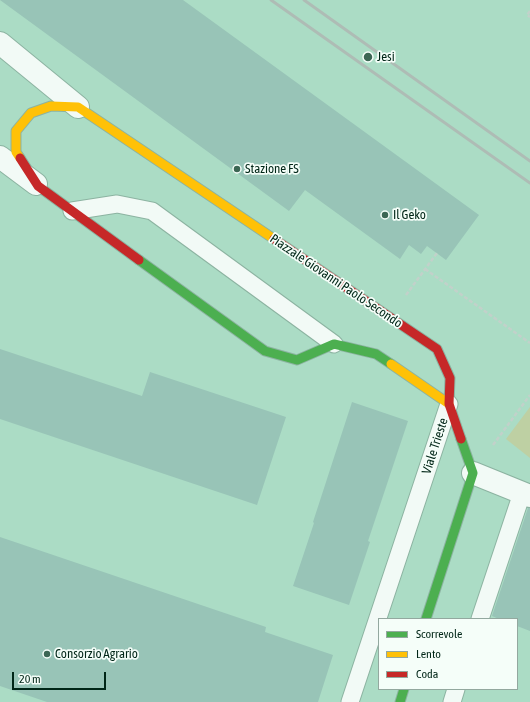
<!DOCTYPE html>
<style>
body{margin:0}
#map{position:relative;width:530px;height:702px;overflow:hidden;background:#abdcc5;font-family:"Asap Condensed",sans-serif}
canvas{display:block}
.legend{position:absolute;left:378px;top:618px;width:140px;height:72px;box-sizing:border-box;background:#f5fef9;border:1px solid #93a89f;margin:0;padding:5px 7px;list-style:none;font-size:12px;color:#002617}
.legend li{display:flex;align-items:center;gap:8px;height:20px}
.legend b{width:20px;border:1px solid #93a89f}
.scale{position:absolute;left:12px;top:672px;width:94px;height:18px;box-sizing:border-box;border:2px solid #002617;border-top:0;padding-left:5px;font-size:12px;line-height:14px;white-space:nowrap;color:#002617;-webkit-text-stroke:3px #f5fef9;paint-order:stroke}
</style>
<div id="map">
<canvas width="530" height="702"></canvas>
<ul class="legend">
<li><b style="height:5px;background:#4caf50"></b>Scorrevole</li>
<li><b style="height:5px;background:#ffc107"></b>Lento</li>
<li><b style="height:5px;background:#c62828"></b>Coda</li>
</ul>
<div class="scale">20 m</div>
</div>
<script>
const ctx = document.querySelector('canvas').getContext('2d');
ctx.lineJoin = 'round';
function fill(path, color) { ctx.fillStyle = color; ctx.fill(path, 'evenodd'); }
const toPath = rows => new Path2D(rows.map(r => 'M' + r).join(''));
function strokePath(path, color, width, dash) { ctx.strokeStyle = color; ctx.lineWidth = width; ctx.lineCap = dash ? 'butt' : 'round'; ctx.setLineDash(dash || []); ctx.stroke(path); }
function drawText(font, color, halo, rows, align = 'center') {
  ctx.font = font + ' "Asap Condensed",sans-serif'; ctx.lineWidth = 3.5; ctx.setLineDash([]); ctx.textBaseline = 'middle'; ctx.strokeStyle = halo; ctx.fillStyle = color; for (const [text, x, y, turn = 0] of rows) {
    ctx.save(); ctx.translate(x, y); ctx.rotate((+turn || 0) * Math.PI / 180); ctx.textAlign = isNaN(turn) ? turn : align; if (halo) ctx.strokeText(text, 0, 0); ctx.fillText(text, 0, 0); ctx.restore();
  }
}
fill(toPath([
 [530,407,530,458,506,439]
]), '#bed0a3');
fill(toPath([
 [0,0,183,0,479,215,446,260,427,246,421,254,409,245,400,259,305,190,289,211],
 [0,349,142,396,150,372,286,417,257,505,0,419],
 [352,402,408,421,368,541,370,542,349,605,293,586,314,523,313,522],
 [528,508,530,508,530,631,517,626,517,619,499,619,492,616],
 [0,537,266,627,265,632,333,655,318,702,47,702,0,686]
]), '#98c4b7');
const lane = toPath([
 [72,211,117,204,152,211,334,344],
 [480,619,522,493],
 [350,702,449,404],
 [452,702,456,689]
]);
const street = toPath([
 [0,43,78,107],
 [0,157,36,184],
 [473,473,530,496]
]);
const fast = toPath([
 [139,260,265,351,297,360,334,344,376,354,391,364],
 [426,619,473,473,461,439],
 [400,702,404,689]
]);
const slow = toPath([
 [20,158,16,152,16,131,31,113,51,106,78,107,274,239],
 [391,364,449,404]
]);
const jam = toPath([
 [20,158,38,186,139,260],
 [274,239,437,349,450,378,449,404,461,439]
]);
strokePath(lane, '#8cb3a1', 19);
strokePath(street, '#8cb3a1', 24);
strokePath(fast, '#8cb3a1', 11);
strokePath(slow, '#8cb3a1', 11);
strokePath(jam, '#8cb3a1', 11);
strokePath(toPath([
 [530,11,527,15,530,17],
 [425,269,530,343],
 [406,295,437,253],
 [493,445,530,395]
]), '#c2d1ca', 2.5, [4, 2]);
strokePath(lane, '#f2faf6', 17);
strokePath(street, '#f2faf6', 22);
strokePath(fast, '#4caf50', 9);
strokePath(slow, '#ffc107', 9);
strokePath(jam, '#c62828', 9);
strokePath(toPath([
 [271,0,530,183],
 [304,0,530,161]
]), '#aebcb5', 3);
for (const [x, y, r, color] of [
 [368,57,5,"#3c6654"],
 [237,169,4,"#3c6654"],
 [385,215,4,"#3c6654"],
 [47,654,4,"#3c6654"]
]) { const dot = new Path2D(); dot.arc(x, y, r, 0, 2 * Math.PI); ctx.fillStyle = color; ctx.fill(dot); strokePath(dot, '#f5fef9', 1.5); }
drawText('13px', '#002617', '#f5fef9', [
 ["Jesi",377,57],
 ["Stazione FS",245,169],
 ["Il Geko",393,215],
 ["Consorzio Agrario",55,654]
], 'left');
drawText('13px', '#002617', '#f5fef9', [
 ["Piazzale Giovanni Paolo Secondo",336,281,34],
 ["Viale Trieste",435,446,-72]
]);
</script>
